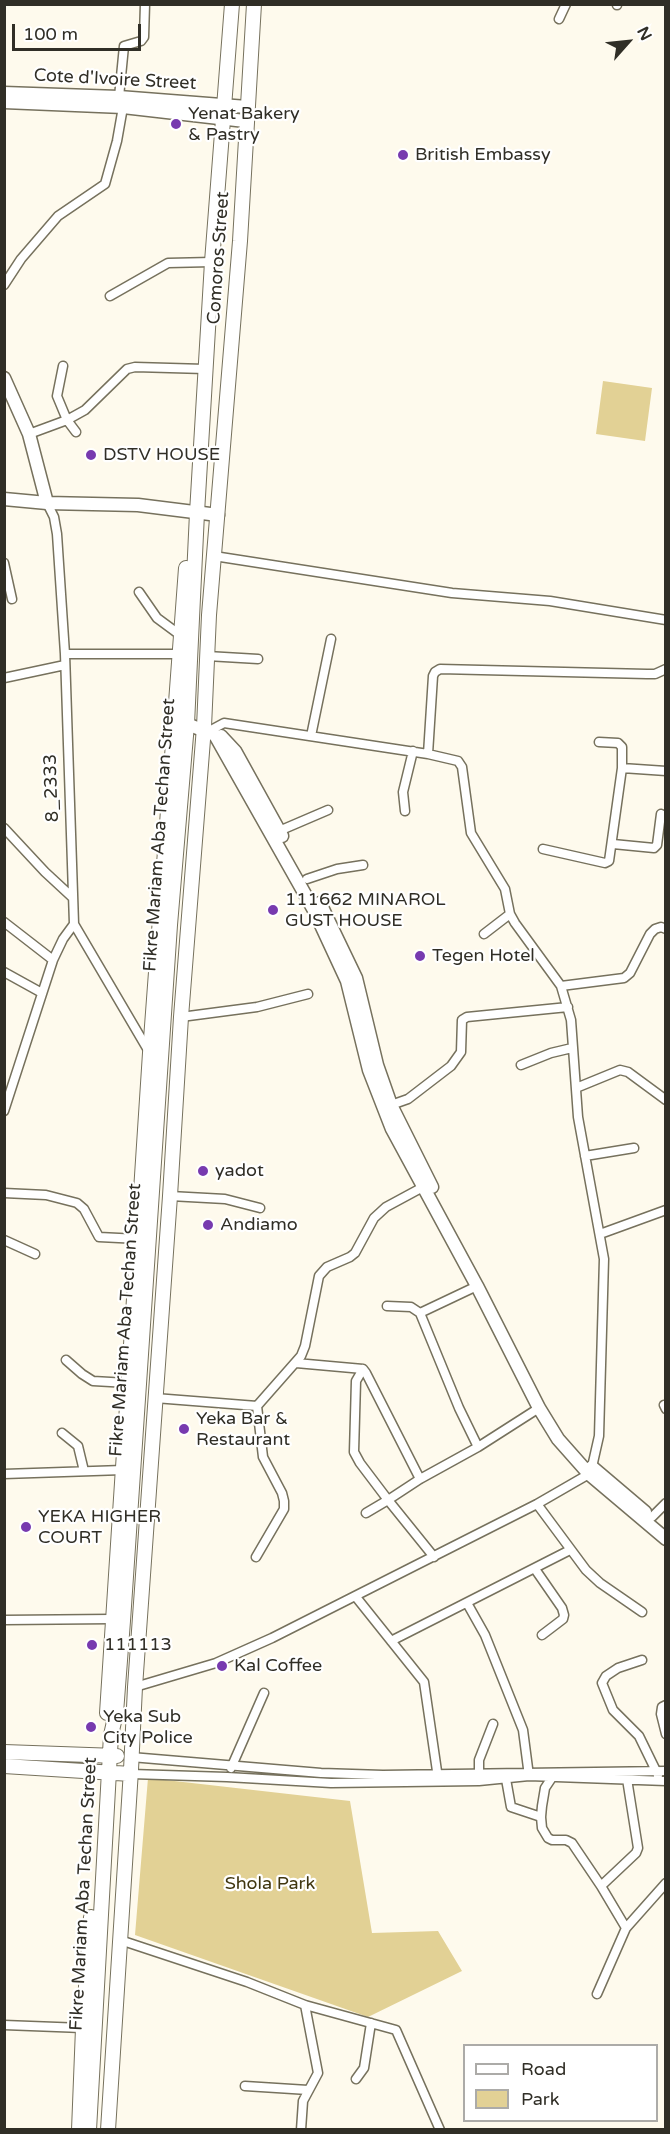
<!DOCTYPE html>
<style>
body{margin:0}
#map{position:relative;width:670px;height:2134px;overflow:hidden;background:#fefaed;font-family:"Varela Round",sans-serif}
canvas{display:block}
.frame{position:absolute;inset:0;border:6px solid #302e26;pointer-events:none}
.legend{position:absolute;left:463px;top:2044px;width:195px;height:78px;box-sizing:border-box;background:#fff;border:2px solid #acaba8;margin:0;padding:8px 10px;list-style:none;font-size:18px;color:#302e26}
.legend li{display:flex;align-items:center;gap:12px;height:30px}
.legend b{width:30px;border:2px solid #acaba8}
.north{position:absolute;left:598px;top:12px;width:60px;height:60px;-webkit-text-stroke:4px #fff;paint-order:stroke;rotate:63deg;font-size:16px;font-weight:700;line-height:24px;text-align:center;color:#302e26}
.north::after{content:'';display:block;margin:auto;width:21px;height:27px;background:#302e26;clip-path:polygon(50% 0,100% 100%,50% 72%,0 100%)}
.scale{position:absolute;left:12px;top:24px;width:129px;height:27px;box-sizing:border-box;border:3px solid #302e26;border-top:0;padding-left:8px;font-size:18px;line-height:21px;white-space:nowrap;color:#302e26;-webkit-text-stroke:4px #fff;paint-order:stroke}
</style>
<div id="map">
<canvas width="670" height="2134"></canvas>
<div class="frame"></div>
<ul class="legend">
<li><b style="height:8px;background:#fff"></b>Road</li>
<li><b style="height:16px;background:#e2d195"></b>Park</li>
</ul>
<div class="north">N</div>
<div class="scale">100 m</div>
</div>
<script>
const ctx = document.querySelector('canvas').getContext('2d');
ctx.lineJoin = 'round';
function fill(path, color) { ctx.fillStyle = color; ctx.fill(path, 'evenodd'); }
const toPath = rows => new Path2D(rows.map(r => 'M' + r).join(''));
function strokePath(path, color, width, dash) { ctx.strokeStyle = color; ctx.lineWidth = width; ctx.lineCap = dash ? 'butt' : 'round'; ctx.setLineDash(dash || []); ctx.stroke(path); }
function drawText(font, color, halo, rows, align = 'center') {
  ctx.font = font + ' "Varela Round",sans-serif'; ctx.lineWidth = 4.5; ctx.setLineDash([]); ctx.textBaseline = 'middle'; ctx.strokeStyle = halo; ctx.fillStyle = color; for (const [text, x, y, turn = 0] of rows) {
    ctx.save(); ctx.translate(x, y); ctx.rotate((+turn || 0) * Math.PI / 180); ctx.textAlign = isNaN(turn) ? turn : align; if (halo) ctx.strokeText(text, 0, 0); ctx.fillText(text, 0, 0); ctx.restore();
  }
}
fill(toPath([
 [603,381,652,388,645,441,596,434],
 [148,1778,350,1801,372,1933,438,1931,462,1971,368,2017,135,1935]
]), '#e2d195');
const street = toPath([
 [617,4,617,5],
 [559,19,566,4],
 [119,97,124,46,141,41,144,37,145,4],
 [4,285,21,259,58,216,105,184,117,141,123,107],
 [110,296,168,263,212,262],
 [63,366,57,396,67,420,76,432],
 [29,434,67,420,85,410,127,369,135,367,205,369],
 [47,503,54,517,57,534,65,654,74,924,148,1050],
 [214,556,452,593,550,601,666,620],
 [4,563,12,599],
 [139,592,157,618,180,635],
 [65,654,180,654],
 [207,656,258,659],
 [4,678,65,665],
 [311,736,331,639],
 [428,754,433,676,435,672,440,669,647,674,655,674,666,669],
 [622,768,666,771],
 [405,811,403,792,413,751],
 [4,828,45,872,72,897],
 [279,831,328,810],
 [613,844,654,848,657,845,661,814],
 [543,849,605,863,609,861,622,768,622,747,618,743,599,742],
 [307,879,337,869,363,865],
 [4,922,53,960],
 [484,934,510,914],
 [4,972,42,993],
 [561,986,624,978,630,973,650,934,655,929,661,927,666,929],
 [181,1017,257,1007,308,994],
 [521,1065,551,1053,572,1048],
 [576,1088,620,1070,628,1072,666,1100],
 [391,1105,408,1099,451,1066,461,1052,462,1020,467,1017,568,1007],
 [4,1111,53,960,63,939,74,924],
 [585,1156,634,1148],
 [4,1193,46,1195,77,1203,84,1209,99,1237,139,1239],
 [170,1196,225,1199,260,1208],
 [600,1234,666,1210],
 [4,1240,35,1254],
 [477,1286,420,1313,459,1408,478,1447],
 [387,1306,411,1307,420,1313],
 [66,1360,82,1374,93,1381,128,1383],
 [296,1363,363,1369,366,1373,420,1479],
 [363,1369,356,1381,354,1452,360,1463,388,1500,366,1513],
 [155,1398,257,1406,301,1356,305,1346,319,1276,327,1267,350,1257,355,1253,374,1218,386,1207,423,1187],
 [664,1405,666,1409],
 [62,1433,78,1446,84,1471],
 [4,1474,123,1470],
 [537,1504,586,1570,600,1583,642,1612],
 [652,1517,666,1503],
 [256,1557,284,1509,284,1501,282,1493,263,1457,257,1406],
 [434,1557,388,1500,420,1479,478,1447,539,1408],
 [535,1569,562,1608,564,1615,563,1619,542,1635],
 [356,1597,424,1682,438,1778],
 [467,1603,485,1635,523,1730,529,1776],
 [4,1620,112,1619],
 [391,1641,570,1550],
 [642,1660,618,1668,606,1676,602,1683,613,1710,639,1736,658,1775],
 [135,1687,216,1663,272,1638,537,1504,589,1474,592,1467,599,1436,604,1259,578,1117,571,1020,561,986,515,923,510,914,505,889,471,833,462,767,458,761,428,754,224,723,211,730],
 [666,1705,662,1707,661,1714,666,1734],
 [131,1757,321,1773,383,1775,666,1771],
 [231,1768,264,1693],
 [131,1774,227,1777,331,1783,479,1781,529,1776,666,1781],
 [479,1778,479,1760,493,1724],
 [506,1779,511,1807,541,1817],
 [551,1779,545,1788,542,1806,541,1817,542,1828,548,1838,552,1840,566,1840,572,1843,601,1886,626,1928,597,1994],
 [601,1886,636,1853,638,1848,627,1779],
 [626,1928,666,1883],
 [120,1940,247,1982,305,2005,396,2030,440,2130],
 [4,2025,83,2028],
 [356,2079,364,2068,371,2023],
 [245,2086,308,2090],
 [301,2130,303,2101,318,2073,305,2005]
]);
const secondary = toPath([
 [4,93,119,97,247,107],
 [4,102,123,107,245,121],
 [4,378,29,434,47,503],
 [4,499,47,503,138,505,218,515],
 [187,724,215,735,315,912,347,981,369,1070,392,1129,477,1286,539,1408,558,1439,589,1474,666,1539],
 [221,736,235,751,282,836],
 [320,903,356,978,377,1065,391,1105,432,1187],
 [592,1467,645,1512]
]);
const primary = toPath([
 [107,1713,150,1053,186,568],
 [4,1752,117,1756],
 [4,1766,131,1774],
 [79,2130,83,2028,91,1917],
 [89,2130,111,1735,116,1713,123,1621,170,925,187,724,197,513,212,262,232,4],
 [108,2130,131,1770,135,1687,170,1196,181,1017,204,727,209,615,240,241,254,4]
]);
strokePath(street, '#76715d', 11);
strokePath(secondary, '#76715d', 15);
strokePath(primary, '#76715d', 16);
strokePath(street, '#fff', 8);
strokePath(secondary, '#fff', 12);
strokePath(primary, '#fff', 14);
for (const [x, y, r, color] of [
 [176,124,6,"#773aaf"],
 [403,155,6,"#773aaf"],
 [91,455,6,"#773aaf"],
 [273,910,6,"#773aaf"],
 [420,956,6,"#773aaf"],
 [203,1171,6,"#773aaf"],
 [208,1225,6,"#773aaf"],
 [184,1429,6,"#773aaf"],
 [26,1527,6,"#773aaf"],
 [92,1645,6,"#773aaf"],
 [222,1666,6,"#773aaf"],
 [91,1727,6,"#773aaf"]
]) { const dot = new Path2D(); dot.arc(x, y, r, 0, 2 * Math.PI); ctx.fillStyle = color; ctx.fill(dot); strokePath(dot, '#fff', 2); }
drawText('18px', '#302e26', '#fff', [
 ["Cote d'Ivoire Street",115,80,3],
 ["Comoros Street",219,258,-86],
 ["8_2333",52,788,-92],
 ["Fikre Mariam Aba Techan Street",160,835,-86],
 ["Fikre Mariam Aba Techan Street",126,1320,-86],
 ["Fikre Mariam Aba Techan Street",84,1894,-87]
]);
drawText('18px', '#302e26', '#fff', [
 ["Yenat Bakery",188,114],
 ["& Pastry",188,135],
 ["British Embassy",415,155],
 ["DSTV HOUSE",103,455],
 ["111662 MINAROL",285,900],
 ["GUST HOUSE",285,921],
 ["Tegen Hotel",432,956],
 ["yadot",215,1171],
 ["Andiamo",220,1225],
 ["Yeka Bar &",196,1419],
 ["Restaurant",196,1440],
 ["YEKA HIGHER",38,1517],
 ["COURT",38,1538],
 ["111113",104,1645],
 ["Kal Coffee",234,1666],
 ["Yeka Sub",103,1717],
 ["City Police",103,1738]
], 'left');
drawText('18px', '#40360f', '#fff', [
 ["Shola Park",270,1884]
]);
</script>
